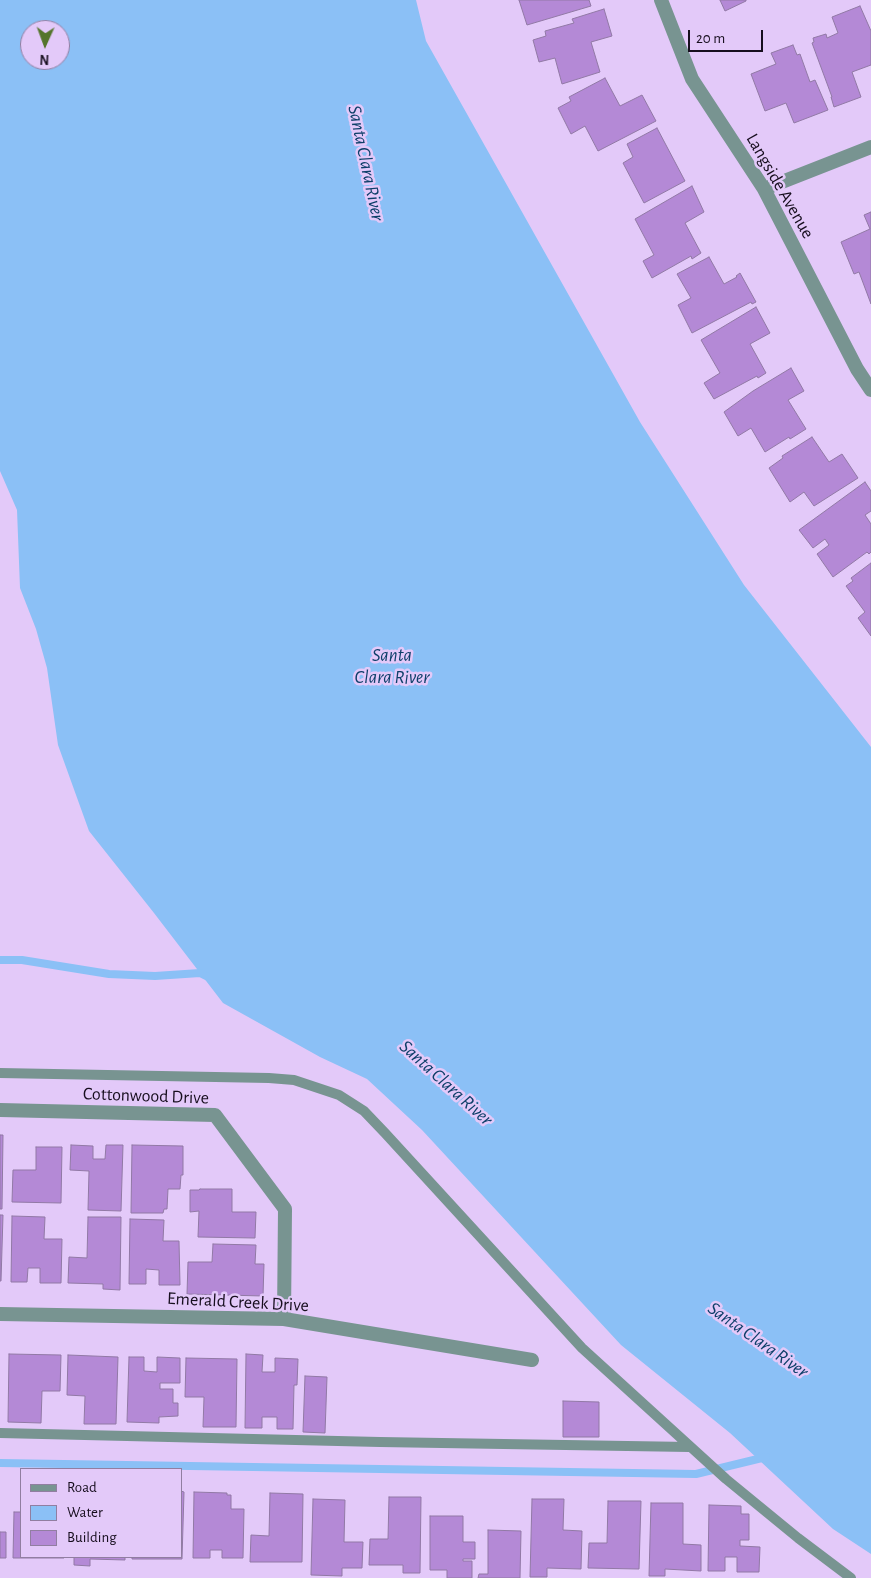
<!DOCTYPE html>
<style>
body{margin:0}
#map{position:relative;width:871px;height:1578px;overflow:hidden;background:#e3c9f9;font-family:"Alegreya Sans",sans-serif}
canvas{display:block}
.legend{position:absolute;left:20px;top:1468px;width:162px;height:90px;box-sizing:border-box;background:#e3c9f9;border:1px solid #917ea1;margin:0;padding:6px 9px;list-style:none;font-size:15px;color:#170e1e}
.legend li{display:flex;align-items:center;gap:10px;height:25px}
.legend b{width:25px;border:1px solid #917ea1}
.north{position:absolute;left:20px;top:20px;width:50px;height:50px;box-sizing:border-box;background:#e3c9f9;border:1px solid #917ea1;border-radius:50%;rotate:182deg;font-size:14px;font-weight:700;line-height:20px;text-align:center;color:#170e1e}
.north::after{content:'';display:block;margin:auto;width:18px;height:22px;background:#55752c;clip-path:polygon(50% 0,100% 100%,50% 72%,0 100%)}
.scale{position:absolute;left:688px;top:30px;width:75px;height:22px;box-sizing:border-box;border:2px solid #170e1e;border-top:0;padding-left:6px;font-size:15px;line-height:18px;white-space:nowrap;color:#170e1e;-webkit-text-stroke:4px #e3c9f9;paint-order:stroke}
</style>
<div id="map">
<canvas width="871" height="1578"></canvas>
<ul class="legend">
<li><b style="height:6px;background:#789491"></b>Road</li>
<li><b style="height:14px;background:#8bc0f6"></b>Water</li>
<li><b style="height:14px;background:#b489d6"></b>Building</li>
</ul>
<div class="north">N</div>
<div class="scale">20 m</div>
</div>
<script>
const ctx = document.querySelector('canvas').getContext('2d');
ctx.lineJoin = 'round';
function fill(path, color) { ctx.fillStyle = color; ctx.fill(path, 'evenodd'); }
const toPath = rows => new Path2D(rows.map(r => 'M' + r).join(''));
function strokePath(path, color, width, dash) { ctx.strokeStyle = color; ctx.lineWidth = width; ctx.lineCap = dash ? 'butt' : 'round'; ctx.setLineDash(dash || []); ctx.stroke(path); }
function drawText(font, color, halo, rows, align = 'center') {
  ctx.font = font + ' "Alegreya Sans",sans-serif'; ctx.lineWidth = 5; ctx.setLineDash([]); ctx.textBaseline = 'middle'; ctx.strokeStyle = halo; ctx.fillStyle = color; for (const [text, x, y, turn = 0] of rows) {
    ctx.save(); ctx.translate(x, y); ctx.rotate((+turn || 0) * Math.PI / 180); ctx.textAlign = isNaN(turn) ? turn : align; if (halo) ctx.strokeText(text, 0, 0); ctx.fillText(text, 0, 0); ctx.restore();
  }
}
fill(toPath([
 [0,0,416,0,426,41,640,422,744,585,871,747,871,1554,833,1529,730,1433,621,1345,422,1130,367,1079,320,1057,223,1003,154,913,89,831,58,745,47,668,36,629,20,588,17,510,0,471],
 [30,30,60,30,60,60,30,60]
]), '#8bc0f6');
strokePath(toPath([
 [0,960,22,960,109,974,155,976,200,973,208,977],
 [0,1463,696,1474,766,1457]
]), '#8bc0f6', 8);
const building = toPath([
 [519,0,589,0,591,6,527,25,519,0],
 [720,0,746,0,746,1,725,11,720,0],
 [860,6,871,31,871,65,852,72,861,97,834,107,831,97,832,97,812,43,814,42,813,38,826,34,827,38,838,33,832,17,860,6],
 [604,9,612,36,591,42,600,72,562,84,555,58,539,62,533,40,546,36,545,31,574,23,572,19,604,9],
 [793,45,797,55,800,54,810,82,815,80,828,110,794,123,786,103,765,111,751,74,776,64,771,53,793,45],
 [605,78,620,106,642,95,656,121,598,151,585,126,571,134,558,108,571,101,569,97,605,78],
 [657,128,685,181,644,203,623,163,633,157,627,144,657,128],
 [692,186,704,212,685,223,701,253,692,259,691,256,652,278,643,261,654,255,635,219,692,186],
 [871,212,871,304,859,272,854,274,841,242,870,229,864,215,871,212],
 [709,257,724,284,737,277,736,276,740,273,756,302,752,304,751,302,692,333,678,305,691,298,677,274,709,257],
 [756,307,770,333,750,344,766,373,758,378,757,376,714,399,704,383,720,373,701,340,756,307],
 [791,368,804,391,788,400,806,429,790,439,789,437,765,452,751,428,738,436,724,412,753,391,791,368],
 [812,437,829,462,842,454,858,478,814,506,804,492,790,502,769,468,783,458,782,456,812,437],
 [865,482,871,491,871,511,865,515,871,524,871,552,869,554,867,552,833,577,817,554,829,545,825,539,813,548,799,530,865,482],
 [871,563,871,636,858,618,865,612,846,586,853,581,851,578,871,563],
 [0,1135,3,1135,2,1209,0,1209,0,1135],
 [71,1145,93,1146,93,1159,105,1159,106,1145,123,1145,121,1211,88,1210,89,1171,70,1170,71,1145],
 [132,1145,183,1146,183,1175,181,1175,180,1189,168,1189,167,1209,164,1209,163,1213,131,1213,132,1145],
 [36,1147,62,1147,61,1203,12,1202,13,1170,36,1170,36,1147],
 [200,1189,232,1189,232,1212,256,1212,255,1238,198,1237,199,1211,190,1212,190,1190,199,1190,200,1189],
 [0,1215,3,1215,1,1281,0,1281,0,1215],
 [12,1216,45,1217,44,1239,62,1239,61,1283,40,1283,40,1268,28,1268,27,1282,11,1282,12,1216],
 [88,1217,121,1217,120,1290,103,1289,103,1284,68,1283,69,1257,87,1258,88,1217],
 [130,1219,164,1220,163,1241,179,1241,180,1285,159,1285,159,1270,146,1269,146,1284,129,1284,130,1219],
 [213,1244,256,1245,255,1264,264,1264,263,1296,187,1294,188,1262,212,1262,213,1244],
 [9,1354,61,1355,60,1391,42,1391,41,1423,8,1422,9,1354],
 [246,1354,263,1355,262,1372,275,1372,275,1358,298,1359,297,1385,294,1385,293,1429,277,1429,277,1417,262,1417,262,1428,245,1428,246,1354],
 [68,1355,118,1357,116,1424,84,1424,85,1396,67,1395,68,1355],
 [129,1357,144,1357,144,1371,157,1372,157,1357,180,1358,180,1383,160,1383,160,1389,173,1389,173,1403,178,1403,178,1416,159,1417,159,1423,127,1422,129,1357],
 [186,1358,237,1359,236,1427,203,1427,204,1397,185,1397,186,1358],
 [305,1376,327,1377,325,1433,303,1432,305,1376],
 [563,1401,599,1402,599,1437,563,1437,563,1401],
 [181,1491,184,1492,182,1559,132,1559,132,1557,181,1557,181,1491],
 [194,1492,227,1493,227,1495,231,1495,231,1509,244,1509,243,1558,222,1558,222,1550,210,1550,210,1558,193,1558,194,1492],
 [270,1493,303,1494,302,1562,250,1562,251,1535,269,1536,270,1493],
 [389,1497,421,1497,420,1573,403,1573,403,1565,369,1565,370,1539,388,1539,389,1497],
 [313,1499,345,1500,344,1542,363,1542,362,1568,342,1568,342,1576,311,1575,313,1499],
 [532,1499,564,1499,563,1530,582,1531,581,1569,547,1568,547,1577,530,1577,532,1499],
 [608,1501,641,1501,639,1569,588,1568,589,1543,607,1543,608,1501],
 [651,1503,683,1503,683,1544,701,1545,701,1571,665,1569,665,1576,649,1576,651,1503],
 [709,1505,741,1506,741,1514,749,1514,749,1540,740,1540,740,1546,760,1547,759,1572,737,1572,737,1557,725,1557,725,1571,708,1571,709,1505],
 [14,1512,21,1512,21,1557,64,1557,64,1558,13,1558,14,1512],
 [430,1516,463,1516,463,1542,475,1542,475,1559,463,1559,463,1561,472,1561,472,1578,447,1578,447,1570,430,1570,430,1516],
 [488,1530,521,1531,520,1578,478,1578,479,1574,488,1574,488,1530],
 [0,1532,6,1532,6,1558,0,1558,0,1532],
 [74,1557,125,1557,125,1560,90,1559,90,1566,74,1565,74,1557]
]);
fill(building, '#b489d6');
strokePath(building, '#9179a5', 1);
strokePath(toPath([
 [0,1073,269,1078,294,1080,339,1095,364,1111,385,1133,582,1348,726,1479,798,1538,851,1578],
 [0,1433,380,1442,689,1447]
]), '#789491', 10);
strokePath(toPath([
 [661,0,692,79,764,189,857,369,871,390],
 [764,189,871,147],
 [0,1110,215,1115,285,1209,284,1319],
 [0,1314,284,1319,532,1360]
]), '#789491', 14);
drawText('18px', '#170e1e', '#e3c9f9', [
 ["Langside Avenue",780,186,60],
 ["Cottonwood Drive",146,1096,2],
 ["Emerald Creek Drive",238,1302,3]
]);
drawText('italic 19px', '#0d3f69', '#e3c9f9', [
 ["Santa Clara River",366,163,78],
 ["Santa",392,655],
 ["Clara River",392,677],
 ["Santa Clara River",446,1083,42],
 ["Santa Clara River",758,1340,35]
]);
</script>
